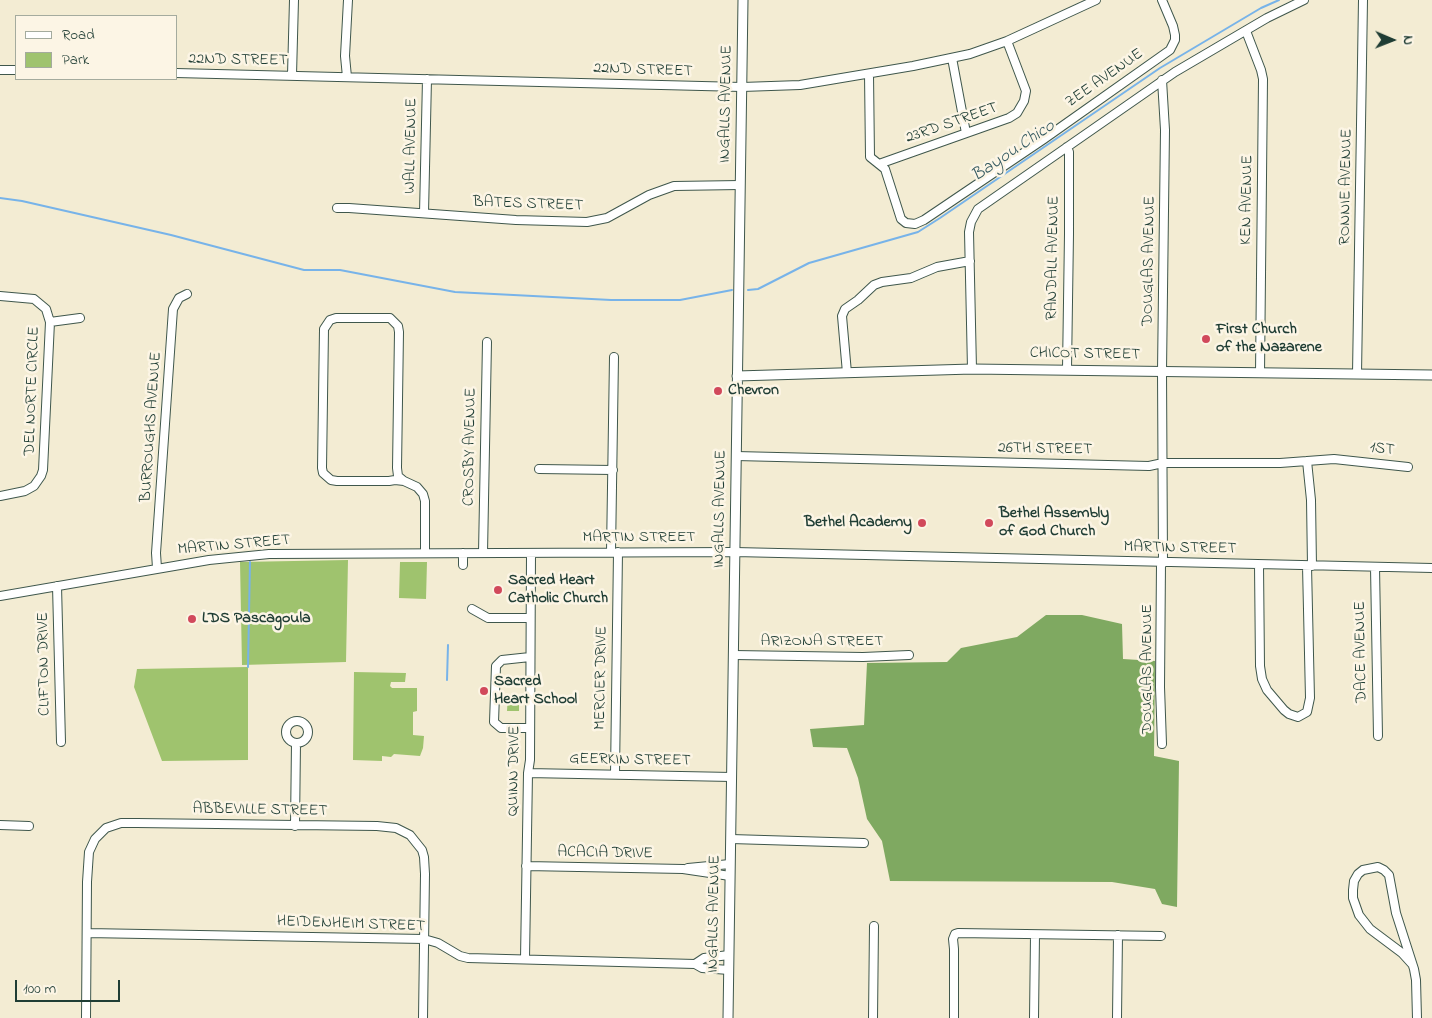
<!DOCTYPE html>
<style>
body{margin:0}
#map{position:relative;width:1432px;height:1018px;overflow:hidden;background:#f3ecd3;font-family:"Indie Flower",sans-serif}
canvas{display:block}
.legend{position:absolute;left:15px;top:15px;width:162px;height:65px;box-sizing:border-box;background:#fcf5e5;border:1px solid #a4ab9e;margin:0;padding:6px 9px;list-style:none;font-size:15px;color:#1f3d34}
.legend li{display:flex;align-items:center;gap:10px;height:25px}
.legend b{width:25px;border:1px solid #a4ab9e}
.north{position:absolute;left:1367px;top:15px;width:50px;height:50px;-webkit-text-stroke:4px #fcf5e5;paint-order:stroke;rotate:91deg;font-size:14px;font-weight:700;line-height:20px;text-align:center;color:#1f3d34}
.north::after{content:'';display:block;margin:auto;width:18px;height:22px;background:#1f3d34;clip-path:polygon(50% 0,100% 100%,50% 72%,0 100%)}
.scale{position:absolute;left:15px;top:980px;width:105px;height:22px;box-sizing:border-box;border:2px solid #1f3d34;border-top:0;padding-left:6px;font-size:15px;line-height:18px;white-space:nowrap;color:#1f3d34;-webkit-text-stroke:4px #fcf5e5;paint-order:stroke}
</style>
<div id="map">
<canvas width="1432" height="1018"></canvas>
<ul class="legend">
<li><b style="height:6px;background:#fff"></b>Road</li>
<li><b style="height:14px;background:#9fc36e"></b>Park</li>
</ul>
<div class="north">N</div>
<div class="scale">100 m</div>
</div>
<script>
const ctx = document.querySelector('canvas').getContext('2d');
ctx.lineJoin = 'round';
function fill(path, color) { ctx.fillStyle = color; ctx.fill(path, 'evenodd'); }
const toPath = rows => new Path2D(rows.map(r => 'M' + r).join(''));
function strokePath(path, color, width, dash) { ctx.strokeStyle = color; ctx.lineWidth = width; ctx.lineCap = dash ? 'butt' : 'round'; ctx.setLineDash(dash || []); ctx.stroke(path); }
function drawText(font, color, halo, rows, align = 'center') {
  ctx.font = font + ' "Indie Flower",sans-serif'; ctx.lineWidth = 5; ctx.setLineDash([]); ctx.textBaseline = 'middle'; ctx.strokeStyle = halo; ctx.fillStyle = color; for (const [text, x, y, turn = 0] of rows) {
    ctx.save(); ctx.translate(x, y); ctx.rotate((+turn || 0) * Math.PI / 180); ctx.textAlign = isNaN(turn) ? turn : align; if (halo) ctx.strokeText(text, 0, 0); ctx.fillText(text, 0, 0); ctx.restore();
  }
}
fill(toPath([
 [348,560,346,662,242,665,240,562],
 [400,562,427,562,426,599,399,598],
 [248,667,248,760,162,761,134,687,137,669],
 [354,672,406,673,405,682,391,682,390,686,392,688,417,688,417,711,413,712,413,735,424,736,423,748,420,756,394,754,391,757,382,756,382,761,353,760],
 [508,694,519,694,519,711,507,711]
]), '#9fc36e');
fill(toPath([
 [1046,615,1082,615,1122,624,1123,659,1155,661,1154,756,1179,761,1177,907,1162,904,1155,889,1112,882,890,881,882,841,867,819,858,778,847,748,813,747,810,729,864,725,867,663,947,662,961,648,1017,637]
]), '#7fa961');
strokePath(toPath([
 [0,198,22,201,171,235,304,270,340,270,455,292,611,300,680,300,732,290],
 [748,290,758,289,809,263,918,232,940,218,1160,68,1261,8,1279,0],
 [248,667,250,562],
 [447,680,448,645]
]), '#77b3e9', 2);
const minor = toPath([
 [1246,31,1261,70,1263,79,1260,373],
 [952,58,966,133],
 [0,70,16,70],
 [176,73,742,87,800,85,913,66,970,54,1007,41,1096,0],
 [869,74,870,157,885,169,901,219,906,223,915,224,924,220,1044,139,1170,50,1175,40,1175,35,1173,26,1162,0],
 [292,75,294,0],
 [347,77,345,56,348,0],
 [1162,80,1165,130,1162,371,1163,563],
 [879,164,1009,118,1017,113,1024,101,1026,91,1007,41],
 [337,208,349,208,516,220,587,222,607,218,649,195,674,186,740,185],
 [424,213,427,79],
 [0,296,34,299,46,309,50,322,43,470,41,476,34,486,25,491,0,496],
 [50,322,80,318],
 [972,369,969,232,971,222,978,209,1175,72,1267,18,1304,0],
 [1067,369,1069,234,1069,152,1067,147],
 [847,373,842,316,845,309,858,300,874,285,882,282,911,278,937,267,970,261],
 [1357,374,1363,0],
 [736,456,1149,466,1163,463,1280,463,1334,459,1408,467],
 [1307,461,1311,500,1312,566],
 [539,469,613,470],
 [404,481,395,480,389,481,337,481,331,480,323,473,322,468,324,329,330,320,336,318,390,318,398,326,399,332,397,468,398,476,404,481,417,487,423,494,425,501,425,553],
 [611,552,614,357],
 [483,553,487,342],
 [1161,563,1160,687,1162,744],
 [463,565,463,553],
 [1259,565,1260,666,1262,679,1267,690,1284,710,1289,714,1298,717,1307,712,1310,698,1307,566],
 [1375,567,1378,736],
 [157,568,156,553,173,309,179,298,187,294],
 [57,586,61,742],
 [0,596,209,560,269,554,735,552,1432,568],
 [472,609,488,618,530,618],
 [734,655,863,657,909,655],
 '286 732a11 11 0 1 1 22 0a11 11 0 1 1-22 0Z',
 [530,728,501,728,494,722,496,666,502,660,530,657],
 [528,773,732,777],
 [615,774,618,552],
 [0,825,29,826],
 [295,826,296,743],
 [731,839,864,843],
 [526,866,683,869,730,876],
 [688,868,730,864],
 [87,933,424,939,438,943,460,956,468,958,695,964,702,968,729,970],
 [525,959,528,773,530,760,531,553],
 [695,964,704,958,729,955],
 [1412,964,1402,953,1370,929,1359,915,1353,898,1353,890,1354,881,1358,874,1363,870,1378,867,1384,870,1389,875,1396,913,1414,969,1416,980,1417,1018],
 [86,1018,87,882,89,852,95,839,106,828,121,823,137,823,377,826,396,828,410,835,422,850,424,857,425,874,423,1018],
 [873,1018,874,926],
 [954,1018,954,949,953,939,955,934,958,933,1161,936],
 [1034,1018,1035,935],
 [1117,1018,1118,935]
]);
const major = toPath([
 [737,376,972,369,1432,375],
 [728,1018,743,0]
]);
strokePath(minor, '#3f574c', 10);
strokePath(major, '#3f574c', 11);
strokePath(minor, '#fff', 8);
strokePath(major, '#fff', 9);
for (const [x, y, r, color] of [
 [1206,339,5,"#d1495b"],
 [718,391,5,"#d1495b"],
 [922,523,5,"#d1495b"],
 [989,523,5,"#d1495b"],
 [498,590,5,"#d1495b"],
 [192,619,5,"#d1495b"],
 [484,691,5,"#d1495b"]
]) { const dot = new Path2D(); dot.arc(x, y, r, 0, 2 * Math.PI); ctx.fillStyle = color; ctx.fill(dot); strokePath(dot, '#fcf5e5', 2); }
drawText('16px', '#1f3d34', '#fcf5e5', [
 ["22ND STREET",238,61,1],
 ["22ND STREET",643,71,2],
 ["ZEE AVENUE",1105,79,-35],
 ["INGALLS AVENUE",727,104,-89],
 ["23RD STREET",952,124,-19],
 ["WALL AVENUE",412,146,-89],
 ["RONNIE AVENUE",1347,187,-89],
 ["KEN AVENUE",1248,200,-89],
 ["BATES STREET",528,205,2],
 ["RANDALL AVENUE",1054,258,-89],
 ["DOUGLAS AVENUE",1150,261,-89],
 ["CHICOT STREET",1085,355,1],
 ["DEL NORTE CIRCLE",33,391,-88],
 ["BURROUGHS AVENUE",152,427,-86],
 ["CROSBY AVENUE",471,447,-89],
 ["26TH STREET",1045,450,1],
 ["1ST",1382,450,7],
 ["INGALLS AVENUE",721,509,-89],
 ["MARTIN STREET",639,538],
 ["MARTIN STREET",234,546,-5],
 ["MARTIN STREET",1180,549,1],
 ["ARIZONA STREET",822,642],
 ["DACE AVENUE",1362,652,-91],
 ["CLIFTON DRIVE",45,664,-91],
 ["DOUGLAS AVENUE",1148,669,-90],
 ["MERCIER DRIVE",602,678,-89],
 ["GEERKIN STREET",630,761,1],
 ["QUINN DRIVE",515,771,-89],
 ["ABBEVILLE STREET",260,811,1],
 ["ACACIA DRIVE",605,854,1],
 ["INGALLS AVENUE",715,914,-89],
 ["HEIDENHEIM STREET",351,925,2]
]);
drawText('bold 16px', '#1f3d34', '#fcf5e5', [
 ["First Church",1216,330],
 ["of the Nazarene",1216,348],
 ["Chevron",728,391],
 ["Bethel Assembly",999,514],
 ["of God Church",999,532],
 ["Bethel Academy",912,523,"right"],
 ["Sacred Heart",508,581],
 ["Catholic Church",508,599],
 ["LDS Pascagoula",202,619],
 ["Sacred",494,682],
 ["Heart School",494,700]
], 'left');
drawText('italic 18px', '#355a61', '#fcf5e5', [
 ["Bayou Chico",1014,152,-34]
]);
</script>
